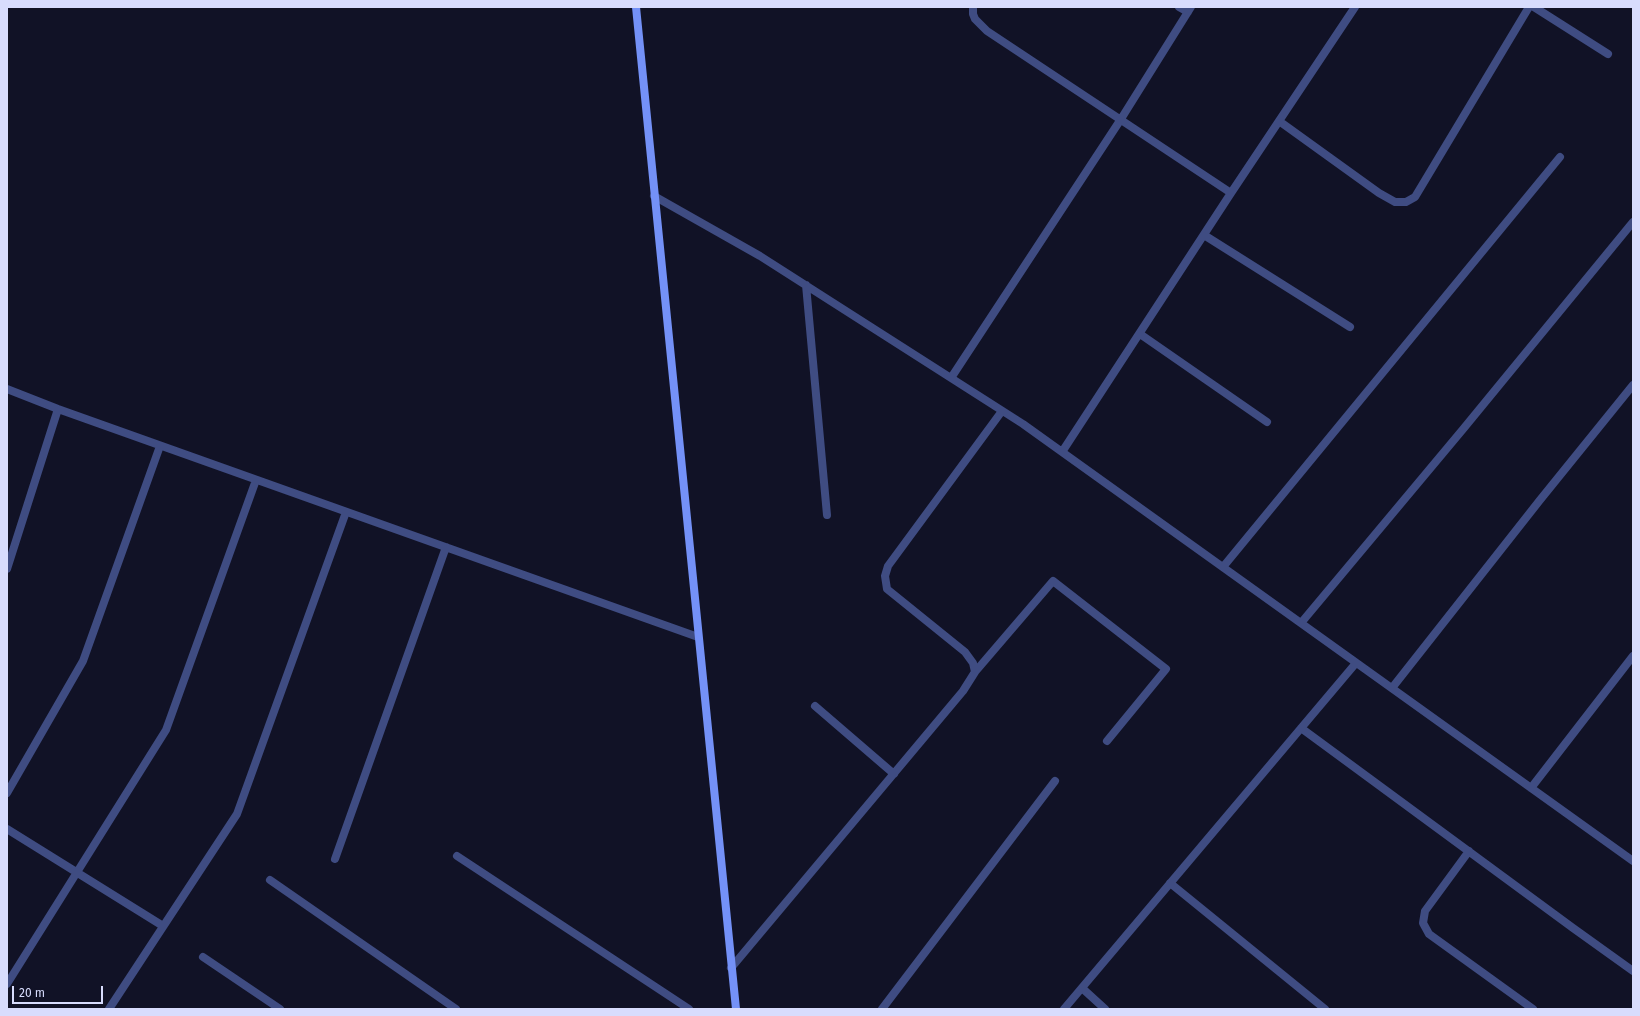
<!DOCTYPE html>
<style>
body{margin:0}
#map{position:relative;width:1640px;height:1016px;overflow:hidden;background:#111226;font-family:"Fira Sans",sans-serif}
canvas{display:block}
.frame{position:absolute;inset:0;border:8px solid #d8dcfd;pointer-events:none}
.scale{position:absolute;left:12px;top:986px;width:91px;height:18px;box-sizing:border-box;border:2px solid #d8dcfd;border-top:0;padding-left:5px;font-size:12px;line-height:14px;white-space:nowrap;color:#d8dcfd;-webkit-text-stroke:3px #111226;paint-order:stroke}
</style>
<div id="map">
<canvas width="1640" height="1016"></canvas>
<div class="frame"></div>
<div class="scale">20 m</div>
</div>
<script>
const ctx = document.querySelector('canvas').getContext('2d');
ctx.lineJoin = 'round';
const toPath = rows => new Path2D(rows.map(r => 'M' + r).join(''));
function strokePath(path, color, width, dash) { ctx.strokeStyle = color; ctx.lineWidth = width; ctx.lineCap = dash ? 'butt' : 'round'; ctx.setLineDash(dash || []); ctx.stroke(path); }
strokePath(toPath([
 [973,7,973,14,975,19,987,31,1231,193],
 [1179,7,1188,12],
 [1534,7,1608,54],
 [1279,121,1379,193,1395,202,1406,202,1415,197,1529,7],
 [654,196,760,256,1023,424,1633,861],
 [1204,235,1350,327],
 [806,285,827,515],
 [1140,334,1267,422],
 [951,378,1121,119,1191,7],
 [7,389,58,409,698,637],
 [1062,452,1231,193,1355,7],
 [1223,567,1560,157],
 [7,569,58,409],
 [1301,623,1464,428,1633,222],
 [975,672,1053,581,1166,669,1107,741],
 [1392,688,1540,500,1633,385],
 [815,706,894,774],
 [1301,728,1573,928,1633,971],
 [1531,788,1633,656],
 [7,793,83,661,160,446],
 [7,829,163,926],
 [1469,851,1425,911,1423,923,1429,934,1533,1009],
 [457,856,689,1009],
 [335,859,446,547],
 [270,880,456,1009],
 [1170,883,1325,1009],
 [203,957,280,1009],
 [731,968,963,691,975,672,973,663,965,652,887,589,885,576,888,566,1002,411],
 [7,984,166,730,256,480],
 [1082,988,1105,1009],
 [109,1009,237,814,346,512],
 [882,1009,1055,781],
 [1064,1009,1356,663]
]), '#3f4c82', 8);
strokePath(toPath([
 [636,7,736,1009]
]), '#7491f7', 8);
</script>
